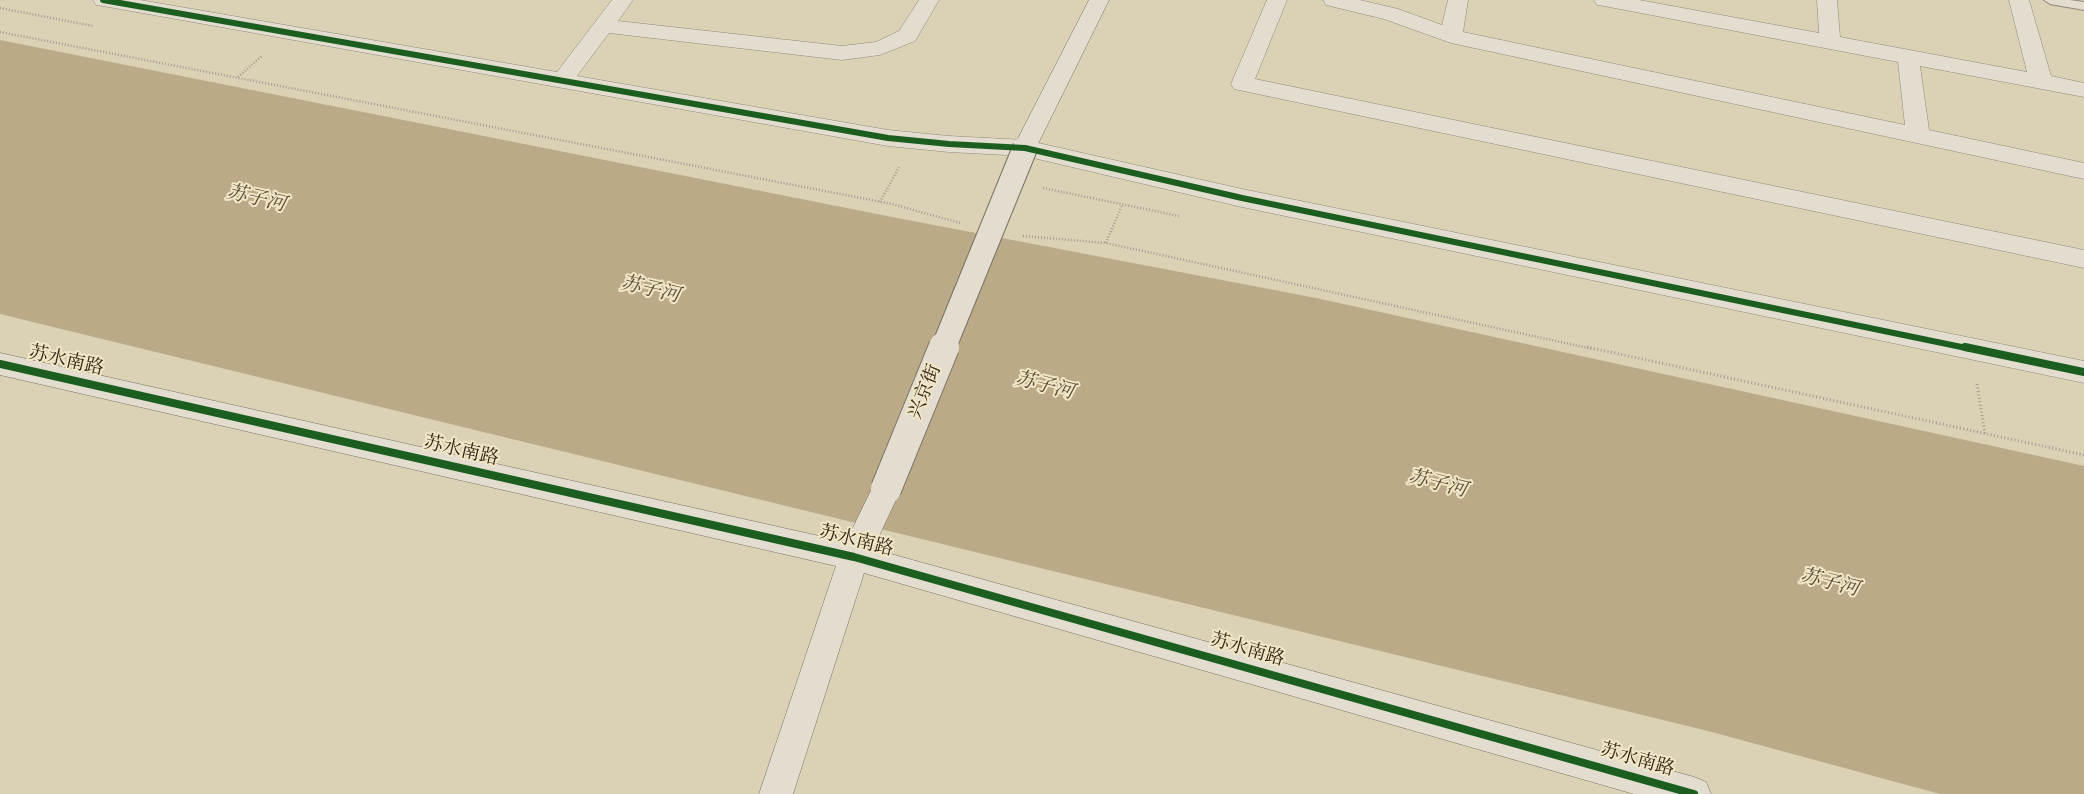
<!DOCTYPE html>
<meta charset="utf-8">
<style>
body{margin:0}
canvas{display:block;background:#dbd1b5}
</style>
<canvas width="2084" height="794"></canvas>
<script>
const ctx = document.querySelector('canvas').getContext('2d');
ctx.lineJoin = 'round';
function fill(path, color) { ctx.fillStyle = color; ctx.fill(path, 'evenodd'); }
const toPath = rows => new Path2D(rows.map(r => 'M' + r).join(''));
function strokePath(path, color, width, dash) { ctx.strokeStyle = color; ctx.lineWidth = width; ctx.lineCap = dash ? 'butt' : 'round'; ctx.setLineDash(dash || []); ctx.stroke(path); }
function drawText(font, color, halo, rows, align = 'center') {
  ctx.font = font + ' "IM FELL DW Pica","Noto Serif SC",serif'; ctx.lineWidth = 4; ctx.setLineDash([]); ctx.textBaseline = 'middle'; ctx.strokeStyle = halo; ctx.fillStyle = color; for (const [text, x, y, turn = 0] of rows) {
    ctx.save(); ctx.translate(x, y); ctx.rotate((+turn || 0) * Math.PI / 180); ctx.textAlign = isNaN(turn) ? turn : align; if (halo) ctx.strokeText(text, 0, 0); ctx.fillText(text, 0, 0); ctx.restore();
  }
}
fill(toPath([
 [0,40,892,217,1316,298,2084,466,2084,794,1940,794,1708,731,0,314]
]), '#baaa88');
const lane = toPath([
 [2044,0,2070,0,2084,2,2084,10,2050,4,2044,0]
]);
const street = toPath([
 [93,0,140,0,557,72,612,0,633,0,618,21,842,46,876,42,899,31,919,0,939,0,915,41,880,55,842,60,609,33,577,76,888,130,949,136,1025,140,1242,189,2084,361,2084,383,1242,207,1025,156,949,152,888,146,103,6,96,5,93,0],
 [1267,0,1287,0,1255,79,2084,250,2084,268,1234,89,1231,84,1267,0],
 [1323,0,1360,0,1398,9,1442,25,1448,0,1468,0,1463,32,1905,125,1898,62,1604,6,1597,5,1594,0,1639,0,1819,33,1817,0,1837,0,1840,37,2027,72,2009,0,2029,0,2051,76,2084,83,2084,97,1920,66,1929,130,2084,163,2084,179,1451,43,1384,19,1326,5,1323,0]
]);
const secondary = toPath([
 [1089,0,1109,0,1033,154,1025,156,1017,154,1013,148,1089,0],
 [0,353,846,542,876,480,886,476,896,480,901,489,873,549,1694,777,1706,782,1711,794,1634,794,864,573,793,794,759,794,836,566,0,375,0,353]
]);
strokePath(lane, '#918978', 2);
strokePath(street, '#918978', 1);
strokePath(secondary, '#7a7262', 1);
strokePath(toPath([
 [0,8,93,26],
 [0,32,892,204,960,223],
 [238,77,262,56],
 [1043,188,1179,216],
 [880,202,899,167],
 [1023,236,1106,243,1593,349],
 [1106,243,1122,205]
]), '#a39d91', 2.5, [1, 2]);
strokePath(toPath([
 [1587,347,2084,455],
 [1977,384,1985,434]
]), '#a39d91', 3, [1, 2.5]);
fill(lane, '#e2ddce');
fill(street, '#e2ddce');
fill(secondary, '#e2ddce');
const secondaryBridgeFar1 = toPath([
 [943,349,1025,148]
]);
const secondaryBridge = toPath([
 [886,489,944,347]
]);
strokePath(secondaryBridgeFar1, '#7a7262', 26, []);
strokePath(secondaryBridge, '#7a7262', 32, []);
strokePath(secondaryBridgeFar1, '#e2ddce', 24);
strokePath(secondaryBridge, '#e2ddce', 30);
strokePath(toPath([
 [103,0,888,138,949,144,1025,148,1242,198,1971,349]
]), '#1b5e20', 6);
strokePath(toPath([
 [1965,347,2084,372],
 [0,364,854,557,1694,794]
]), '#1b5e20', 8);
drawText('19px', '#332316', '#f1e6c5', [
 ["苏水南路",66,362,13],
 ["兴京街",926,392,-68],
 ["苏水南路",461,452,13],
 ["苏水南路",856,542,14],
 ["苏水南路",1247,651,16],
 ["苏水南路",1637,761,16]
]);
drawText('italic 20px', '#5d4d37', '#f1e6c5', [
 ["苏子河",256,200,13],
 ["苏子河",650,291,13],
 ["苏子河",1044,387,14],
 ["苏子河",1437,485,14],
 ["苏子河",1829,584,14]
]);
</script>
